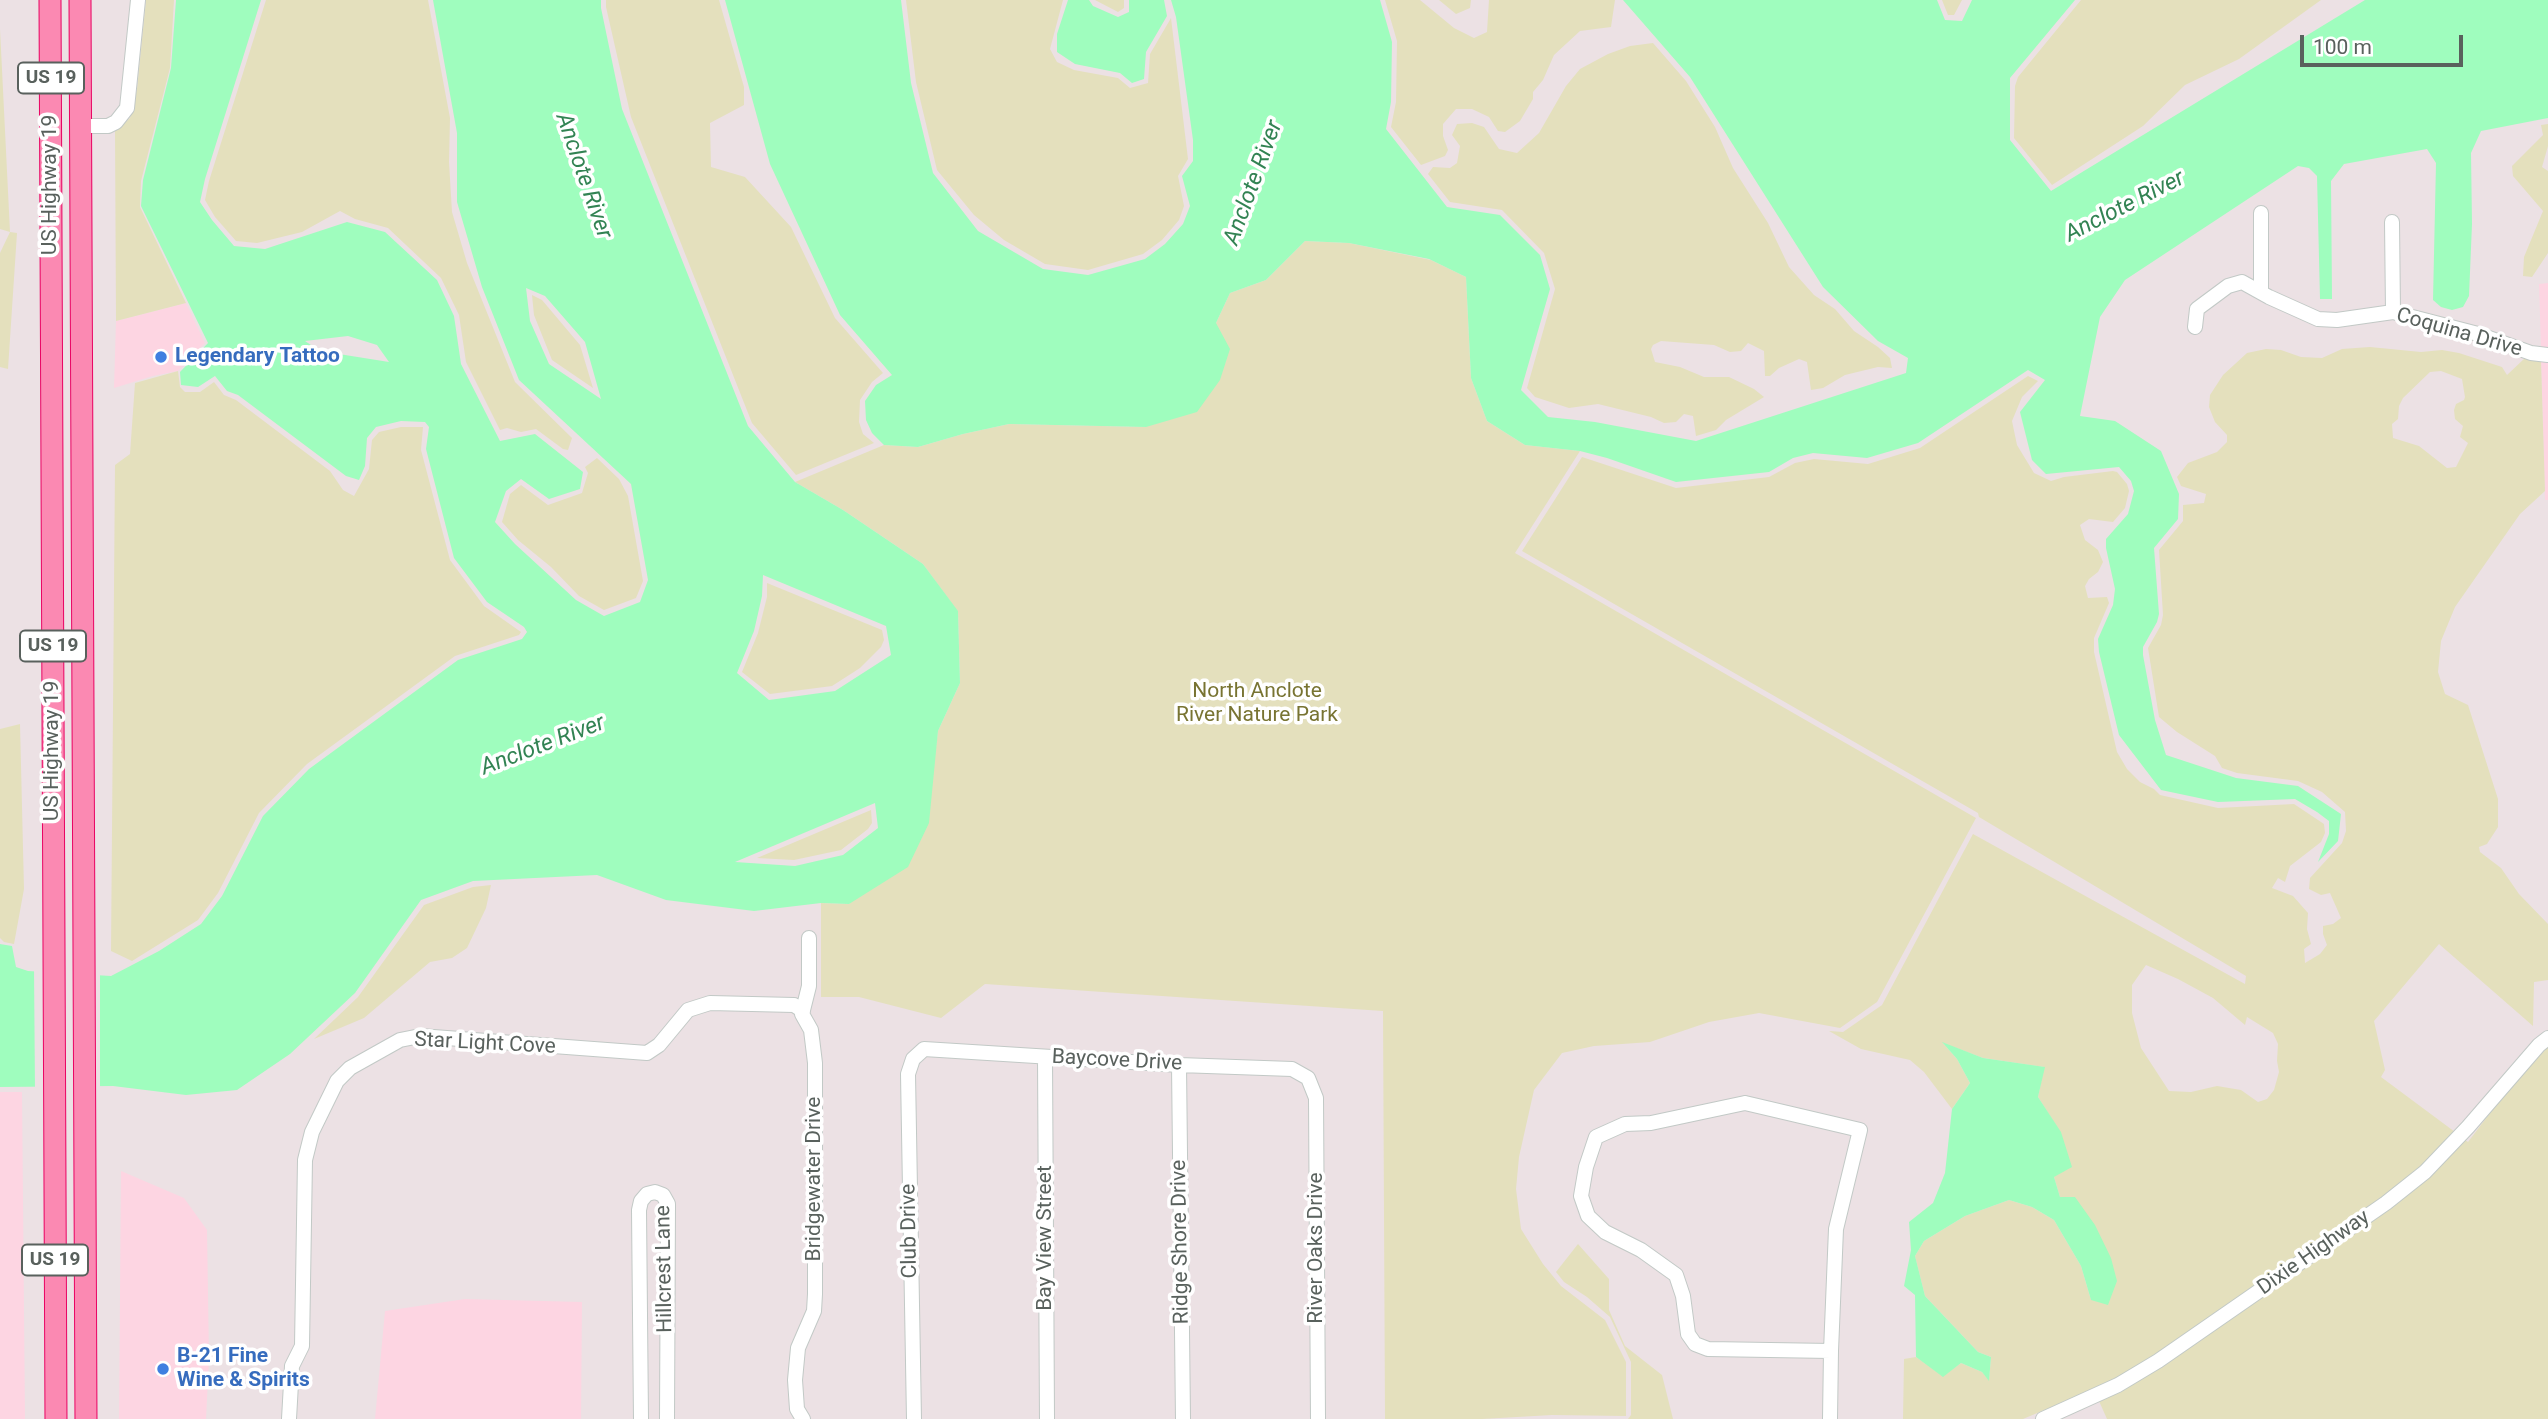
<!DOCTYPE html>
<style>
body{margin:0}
#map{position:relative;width:2548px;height:1419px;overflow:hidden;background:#ece1e4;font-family:Roboto,sans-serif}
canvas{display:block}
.scale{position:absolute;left:2300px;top:35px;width:163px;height:32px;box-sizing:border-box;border:4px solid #59615d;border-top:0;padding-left:9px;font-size:21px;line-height:24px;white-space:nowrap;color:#59615d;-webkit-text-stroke:5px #fff;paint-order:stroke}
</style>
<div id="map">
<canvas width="2548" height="1419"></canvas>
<div class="scale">100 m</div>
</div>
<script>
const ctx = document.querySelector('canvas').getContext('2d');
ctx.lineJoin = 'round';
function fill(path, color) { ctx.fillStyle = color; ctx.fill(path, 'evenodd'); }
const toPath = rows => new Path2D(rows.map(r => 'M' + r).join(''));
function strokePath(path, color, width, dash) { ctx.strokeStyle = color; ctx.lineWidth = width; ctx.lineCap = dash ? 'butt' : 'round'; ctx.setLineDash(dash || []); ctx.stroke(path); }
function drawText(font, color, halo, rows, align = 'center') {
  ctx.font = font + ' Roboto,sans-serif'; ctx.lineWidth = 7; ctx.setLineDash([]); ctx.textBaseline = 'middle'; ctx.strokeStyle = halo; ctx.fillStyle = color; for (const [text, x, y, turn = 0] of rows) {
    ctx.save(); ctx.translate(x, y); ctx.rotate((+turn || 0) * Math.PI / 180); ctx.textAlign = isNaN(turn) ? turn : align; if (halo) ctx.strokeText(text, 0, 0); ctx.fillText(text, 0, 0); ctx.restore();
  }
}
fill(toPath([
 [2548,283,2548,349,2541,348,2539,284],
 [186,303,205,343,178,371,153,376,114,388,116,321],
 [2541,361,2548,362,2548,500,2545,500],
 [0,1092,22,1092,25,1419,0,1419],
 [121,1171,184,1198,207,1230,209,1358,206,1419,119,1419],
 [465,1299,582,1302,581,1419,375,1419,385,1311]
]), '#fdd5e2');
fill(toPath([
 [146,0,174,0,170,68,141,181,140,207,186,303,116,321,115,131,130,118,137,89],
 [266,0,428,0,450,118,449,162,452,212,467,263,515,382,572,438,568,450,563,449,536,429,521,432,507,428,500,430,466,362,459,315,441,278,388,228,355,219,340,211,302,232,257,243,236,241,215,217,205,200,209,181],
 [606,0,719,0,744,87,744,105,710,123,711,167,745,177,791,227,835,318,883,373,872,382,860,400,859,422,863,434,874,443,796,475,752,423,631,117,606,7],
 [906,0,1063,0,1050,49,1057,62,1074,70,1118,78,1130,88,1148,83,1150,54,1171,18,1188,159,1178,176,1184,206,1179,220,1162,240,1143,254,1088,270,1045,264,1004,240,974,215,937,170,916,82],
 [1095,0,1124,0,1124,8,1118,12],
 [1385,0,1420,0,1454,28,1474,38,1487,32,1489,0,1615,0,1611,27,1580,31,1554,55,1543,80,1533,92,1533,99,1520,121,1505,132,1498,131,1489,117,1472,109,1456,109,1443,124,1443,136,1448,150,1445,156,1421,165,1391,127,1396,102,1397,41],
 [1439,0,1471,0,1470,8,1456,14],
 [1942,0,1962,0,1954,15,1948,15],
 [2081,0,2321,0,2239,59,2185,85,2143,126,2052,185,2014,138,2015,86,2018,77],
 [0,29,10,232,17,233,8,369,0,367,0,253,10,232,0,229],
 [1653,43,1686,81,1715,127,1733,168,1768,223,1789,267,1814,295,1835,309,1854,331,1878,347,1890,358,1892,368,1878,367,1845,375,1823,388,1811,390,1807,362,1799,359,1779,368,1770,376,1765,376,1764,351,1748,343,1741,351,1730,352,1714,345,1661,341,1653,345,1651,349,1655,362,1680,367,1704,377,1729,377,1754,389,1764,397,1726,420,1716,430,1696,436,1693,416,1684,414,1676,422,1664,423,1651,417,1598,404,1569,408,1535,397,1527,388,1555,289,1544,253,1502,210,1450,202,1428,174,1433,167,1450,168,1457,163,1460,146,1452,135,1457,124,1472,123,1484,127,1499,149,1517,153,1539,133,1566,86,1580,69,1608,54,1630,46],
 [2548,124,2548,146,2542,167,2548,171,2548,253,2532,277,2523,276,2524,257,2543,211,2513,176,2512,166,2543,135,2541,125],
 [1305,241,1349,243,1431,260,1466,277,1471,378,1487,421,1525,445,1580,451,1515,553,1976,818,1877,1002,1840,1028,1759,1013,1709,1022,1650,1042,1594,1046,1562,1053,1534,1090,1519,1157,1516,1189,1521,1229,1543,1264,1561,1286,1605,1320,1626,1362,1626,1416,1552,1415,1482,1419,1385,1419,1383,1011,985,984,941,1018,859,997,821,997,821,903,849,904,934,763,938,731,960,683,958,612,923,564,843,510,795,482,884,445,918,447,963,434,1009,424,1146,427,1216,323,1230,293,1266,280],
 [532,295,542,300,580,345,593,388,552,360,534,315],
 [2370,347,2421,352,2442,350,2459,353,2502,367,2507,375,2525,358,2541,361,2545,491,2520,514,2455,607,2441,641,2438,672,2445,694,2468,705,2498,799,2498,827,2487,844,2479,847,2480,852,2501,868,2519,894,2548,924,2548,980,2534,982,2533,1026,2439,944,2374,1021,2385,1070,2381,1077,2455,1132,2421,1167,2383,1197,2155,1355,2116,1380,2023,1419,1903,1419,1904,1359,1916,1357,1943,1376,1961,1363,1982,1372,1989,1380,1991,1357,1978,1352,1925,1296,1915,1256,1924,1241,1965,1216,2009,1200,2032,1207,2054,1220,2081,1266,2091,1300,2075,1197,2060,1197,2054,1177,2060,1132,2038,1097,2044,1067,1983,1058,1943,1043,1957,1059,1970,1083,1952,1109,1924,1072,1910,1060,1861,1049,1829,1031,1843,1032,1882,1005,1973,834,2245,984,2246,976,1979,817,1978,813,1522,551,1582,457,1676,488,1769,477,1795,463,1814,459,1868,464,1920,448,2028,376,2038,381,2022,397,2012,421,2017,445,2034,473,2051,481,2064,477,2113,471,2117,472,2127,484,2129,491,2125,508,2113,522,2089,519,2080,525,2085,540,2098,550,2103,562,2098,572,2089,579,2085,586,2088,598,2107,597,2109,603,2094,638,2094,652,2117,752,2127,769,2140,782,2154,789,2160,795,2218,808,2294,804,2324,824,2325,833,2321,842,2290,866,2285,882,2278,878,2272,888,2293,896,2308,913,2307,929,2311,944,2304,949,2305,963,2320,954,2327,945,2323,934,2323,926,2333,924,2341,918,2330,893,2321,895,2309,889,2310,878,2342,843,2346,831,2345,812,2322,792,2298,781,2237,773,2222,768,2215,756,2177,732,2159,717,2148,648,2161,625,2163,615,2159,550,2183,521,2183,505,2204,503,2206,494,2181,486,2177,477,2188,463,2217,452,2227,442,2227,435,2215,422,2209,407,2210,395,2223,375,2247,353,2266,349,2281,350,2301,357,2322,358,2342,349],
 [2441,371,2462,379,2465,397,2464,400,2456,404,2454,410,2455,419,2463,426,2460,437,2468,443,2456,467,2447,468,2419,446,2393,438,2392,424,2398,419,2399,406,2403,398,2430,372],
 [2146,965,2178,979,2213,998,2245,1025,2247,1017,2273,1033,2278,1044,2277,1061,2279,1072,2274,1090,2267,1099,2258,1102,2241,1090,2217,1086,2191,1092,2169,1091,2141,1048,2132,1013,2132,985],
 [178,371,180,387,185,392,200,392,214,382,224,395,236,400,330,471,343,490,354,496,369,469,372,440,379,432,401,427,423,427,421,450,450,560,484,606,521,632,519,635,455,656,307,764,259,813,218,893,198,920,132,961,111,951,115,465,130,454,135,383],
 [597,458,619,479,628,496,643,581,636,598,604,610,579,596,551,567,518,540,502,522,510,494,521,485,548,505,582,493,588,473,585,467],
 [767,583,882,630,884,640,881,647,860,668,832,686,770,694,742,672,758,633,767,597],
 [20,724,24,889,14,944,4,942,0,938,0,729],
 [871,810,872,823,868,829,841,850,794,860,757,858],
 [491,885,486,908,467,948,452,958,430,962,364,1018,314,1039,358,997,424,905,473,887],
 [2548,1046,2548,1419,2107,1419,2099,1401,2121,1391,2464,1139,2468,1142,2506,1092],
 [1578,1244,1609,1279,1609,1310,1625,1346,1662,1375,1673,1419,1628,1419,1631,1415,1631,1362,1610,1317,1587,1297,1564,1282,1556,1272]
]), '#e4e0bd');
fill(toPath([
 [176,0,261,0,205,179,200,202,212,220,234,246,265,249,347,222,385,232,437,280,454,316,461,364,500,441,535,434,583,472,580,489,549,499,521,479,506,491,495,522,515,544,576,600,604,616,640,602,648,580,631,484,519,380,482,287,457,202,457,133,433,0,601,0,601,8,622,109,748,426,795,482,843,510,923,564,958,611,960,683,938,731,929,823,908,867,849,904,821,903,754,911,666,900,597,875,473,881,421,900,355,993,290,1054,237,1090,186,1095,113,1086,0,1087,0,944,12,946,16,967,28,971,111,976,159,951,201,924,222,896,263,816,309,769,458,660,522,639,527,632,524,627,487,602,454,558,426,449,429,427,425,422,401,421,376,427,367,438,365,466,359,480,346,476,238,395,227,391,215,376,198,387,181,385,180,372,208,343,141,206,143,180,171,68],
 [526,288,545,296,585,342,601,399,549,364,530,321],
 [348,336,377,345,389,362,320,351,305,341],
 [763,575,886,626,891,655,835,691,769,700,737,673,754,631,762,596],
 [875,803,878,828,843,855,795,866,735,862],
 [725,0,901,0,911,83,933,173,978,231,1043,269,1088,275,1145,259,1165,244,1183,224,1190,206,1182,176,1193,161,1193,140,1176,17,1171,0,1380,0,1392,42,1391,102,1386,129,1447,207,1500,215,1540,255,1550,289,1521,390,1548,417,1595,422,1696,441,1906,373,1908,358,1878,341,1823,287,1690,77,1623,0,1937,0,1945,20,1962,21,1972,0,2075,0,2010,78,2010,140,2051,191,2365,0,2548,0,2548,118,2481,131,2471,153,2472,224,2469,296,2463,307,2452,310,2441,307,2433,300,2436,163,2427,149,2344,164,2331,181,2332,299,2320,299,2317,176,2309,168,2298,166,2125,280,2100,317,2080,416,2115,421,2161,451,2179,494,2178,519,2154,548,2159,614,2157,622,2143,647,2143,655,2155,720,2166,755,2236,778,2298,786,2341,814,2338,841,2318,862,2329,834,2329,821,2317,812,2295,799,2218,802,2161,790,2119,735,2099,652,2098,639,2113,605,2115,589,2106,548,2106,539,2128,514,2134,491,2131,481,2119,467,2046,474,2032,460,2020,412,2045,380,2028,370,1918,443,1867,458,1813,453,1793,458,1769,472,1676,482,1607,458,1580,451,1525,445,1487,421,1471,378,1466,277,1429,259,1349,243,1305,241,1266,280,1230,293,1216,323,1230,349,1220,380,1197,412,1146,427,1009,424,963,434,918,447,884,445,872,433,866,420,865,401,876,385,892,375,840,315,770,164],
 [1068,0,1089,0,1093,6,1118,17,1129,12,1129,0,1164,0,1167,16,1146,52,1144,79,1132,83,1120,73,1075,64,1057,52,1057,34],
 [1942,1042,1983,1058,2045,1067,2038,1097,2061,1132,2072,1167,2054,1177,2060,1197,2075,1197,2095,1225,2111,1258,2117,1281,2108,1305,2091,1300,2081,1266,2054,1220,2032,1207,2009,1200,1965,1216,1924,1241,1915,1256,1925,1296,1978,1352,1991,1357,1989,1381,1982,1372,1961,1363,1943,1377,1916,1357,1915,1295,1904,1286,1911,1250,1909,1222,1933,1203,1945,1173,1952,1109,1970,1083,1957,1059]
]), '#9ffdbe');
fill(toPath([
 [34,968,100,972,100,1089,35,1090]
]), '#ece1e4');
const minor = toPath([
 [81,126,108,126,116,122,127,108,138,0],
 [2261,213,2261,292],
 [2392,222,2393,312],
 [2195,327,2197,309,2228,286,2242,282,2269,297,2318,319,2337,320,2393,312,2478,334,2531,353,2548,355],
 [1045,1057,1047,1419],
 [1179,1065,1183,1419],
 [1745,1103,1860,1130,1836,1229,1831,1351,1708,1349,1695,1344,1688,1334,1683,1296,1676,1275,1641,1250,1605,1232,1588,1216,1581,1196,1586,1167,1596,1137,1625,1124,1651,1123,1745,1103],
 [289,1419,292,1366,302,1346,305,1160,312,1132,337,1081,350,1068,400,1040,420,1036,647,1053,659,1045,688,1010,710,1003,794,1005,803,1011],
 [641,1419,639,1210,641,1201,647,1194,655,1192,663,1195,668,1204,667,1419],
 [803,1419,797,1409,795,1380,798,1348,814,1311,815,1294,815,1063,811,1030,802,1014,809,986,809,938],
 [914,1419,908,1074,913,1059,924,1049,1179,1065,1292,1069,1308,1078,1316,1098,1318,1419],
 [1830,1419,1831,1351],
 [2043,1419,2118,1385,2158,1361,2386,1203,2425,1172,2468,1127,2539,1045,2548,1038]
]);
const highway = toPath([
 [50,0,56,1419],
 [80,0,86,1419]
]);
strokePath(minor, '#c2c9c6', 16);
strokePath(highway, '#e90463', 23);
strokePath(minor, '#fff', 14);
strokePath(highway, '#fb89b2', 21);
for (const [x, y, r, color] of [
 [161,357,7,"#3f7fe0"],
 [163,1369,7,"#3f7fe0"]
]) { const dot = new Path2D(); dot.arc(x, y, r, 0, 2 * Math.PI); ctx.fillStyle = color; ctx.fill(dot); strokePath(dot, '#fff', 2.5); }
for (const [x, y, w] of [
 [51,78,66],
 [53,646,66],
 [55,1260,66]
]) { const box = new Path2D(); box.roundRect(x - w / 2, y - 15.5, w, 31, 5); ctx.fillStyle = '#fff'; ctx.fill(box); strokePath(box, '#59615d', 2); }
drawText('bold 19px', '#59615d', null, [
 ["US 19",51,78],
 ["US 19",53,646],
 ["US 19",55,1260]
]);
drawText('21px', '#59615d', '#fff', [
 ["US Highway 19",51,185,-90],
 ["Coquina Drive",2459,333,16],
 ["US Highway 19",53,751,-90],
 ["Star Light Cove",485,1044,3],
 ["Baycove Drive",1117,1061,3],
 ["Bridgewater Drive",815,1179,-90],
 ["Club Drive",910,1231,-91],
 ["Bay View Street",1046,1238,-90],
 ["Ridge Shore Drive",1181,1242,-91],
 ["River Oaks Drive",1317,1248,-90],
 ["Dixie Highway",2314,1253,-35],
 ["Hillcrest Lane",665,1269,-91]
]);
drawText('bold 21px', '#366cbe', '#fff', [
 ["Legendary Tattoo",175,357],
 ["B-21 Fine",177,1357],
 ["Wine & Spirits",177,1381]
], 'left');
drawText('21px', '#787432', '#fff', [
 ["North Anclote",1257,692],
 ["River Nature Park",1257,716]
]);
drawText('italic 23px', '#328353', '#fff', [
 ["Anclote River",583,176,71],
 ["Anclote River",1254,183,-70],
 ["Anclote River",2125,207,-27],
 ["Anclote River",543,746,-21]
]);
</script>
